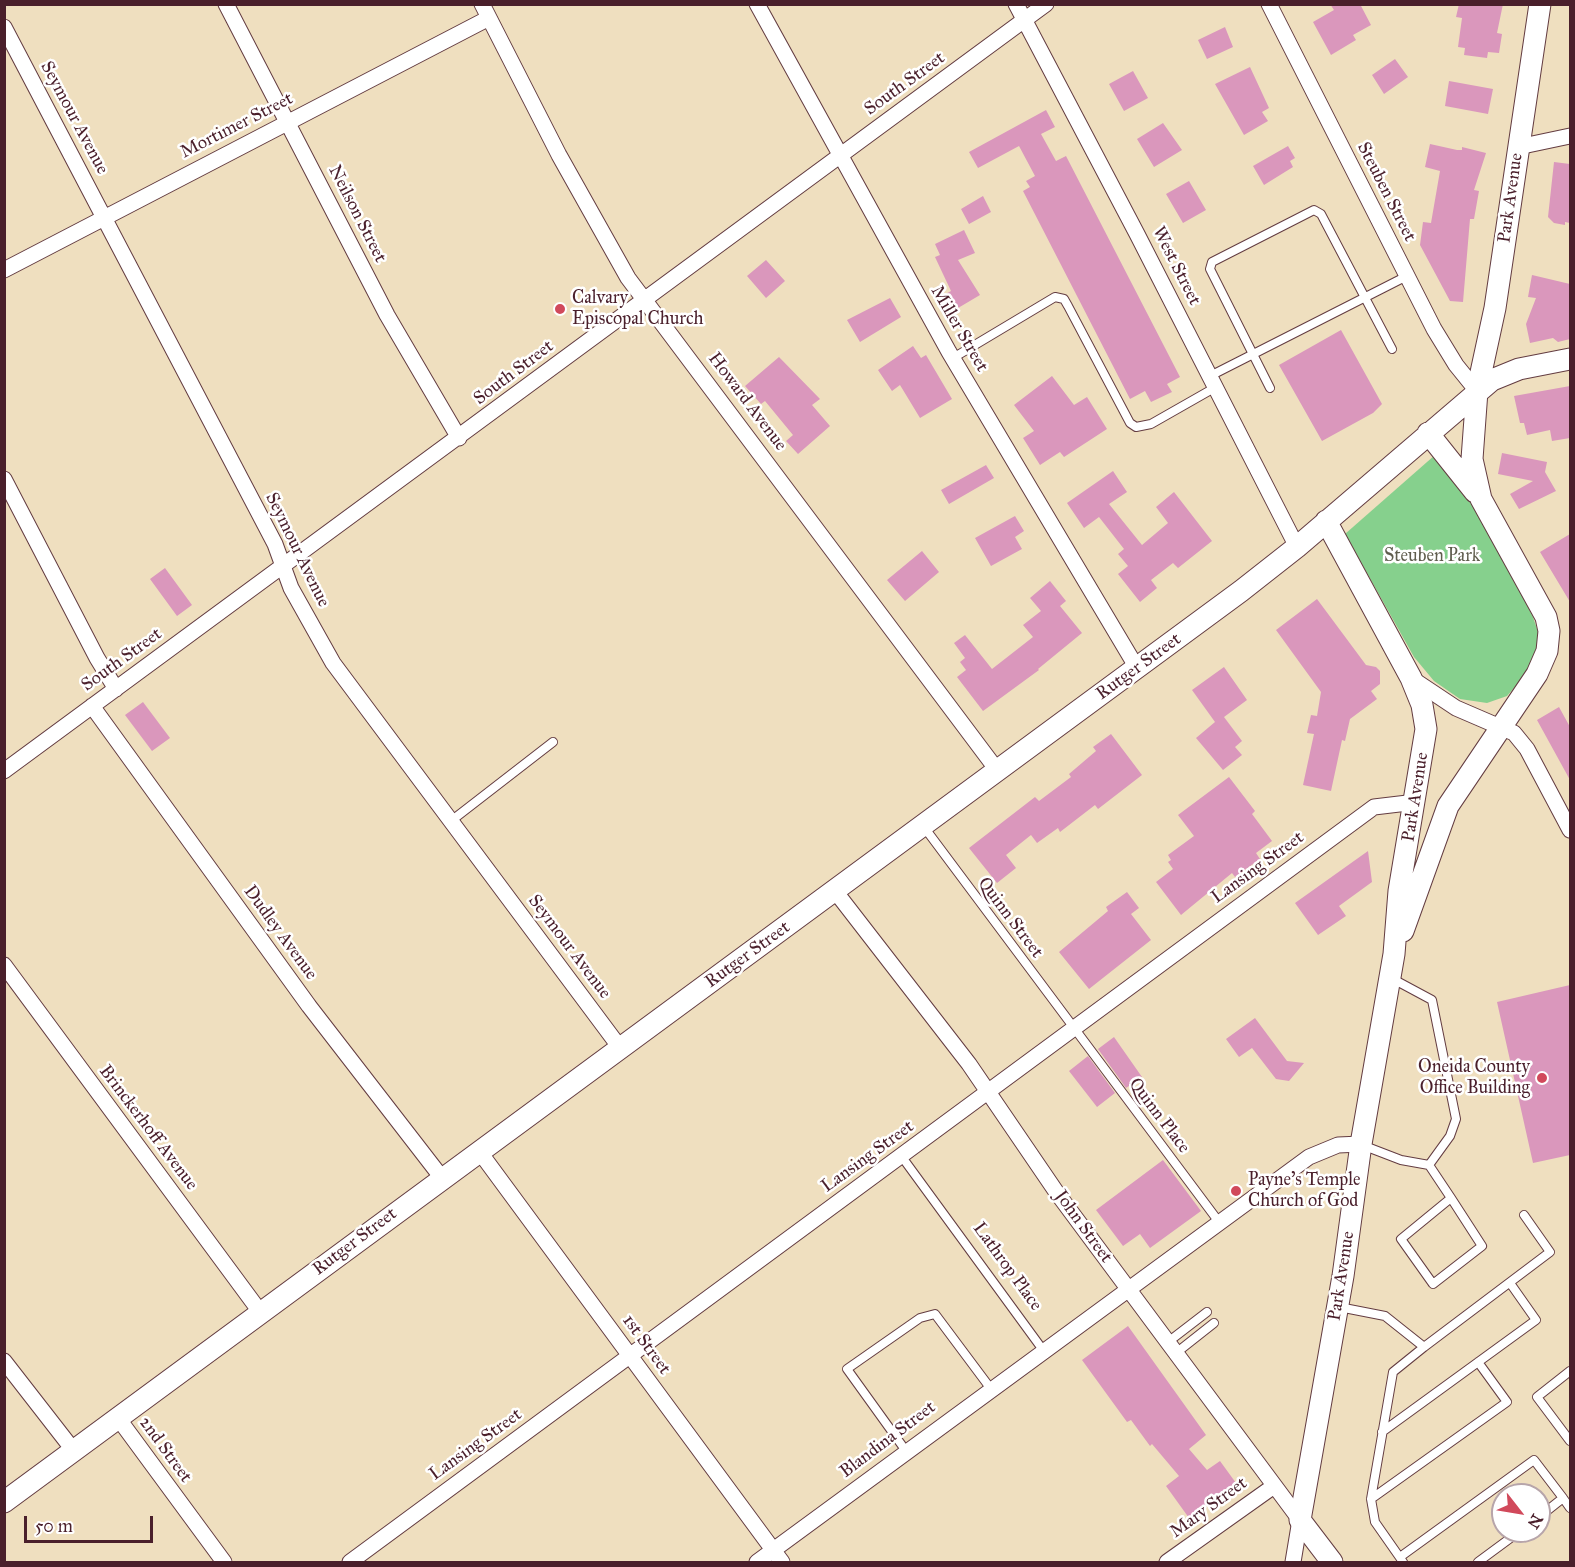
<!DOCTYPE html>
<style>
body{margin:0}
#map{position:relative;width:1575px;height:1567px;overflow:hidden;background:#efdfbf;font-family:"IM FELL Great Primer",serif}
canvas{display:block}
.frame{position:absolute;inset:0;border:6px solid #4a1f2b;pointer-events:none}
.north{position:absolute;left:1491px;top:1483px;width:60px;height:60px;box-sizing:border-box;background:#fff;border:2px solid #b7a5aa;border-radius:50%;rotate:121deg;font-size:16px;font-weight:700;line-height:24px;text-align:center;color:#4a1f2b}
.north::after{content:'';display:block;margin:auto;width:21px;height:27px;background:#d1495b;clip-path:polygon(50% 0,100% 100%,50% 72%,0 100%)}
.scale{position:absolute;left:24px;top:1516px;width:129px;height:27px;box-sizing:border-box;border:3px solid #4a1f2b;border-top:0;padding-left:8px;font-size:18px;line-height:21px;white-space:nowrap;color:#4a1f2b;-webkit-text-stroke:4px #fff;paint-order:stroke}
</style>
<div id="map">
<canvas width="1575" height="1567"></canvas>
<div class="frame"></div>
<div class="north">N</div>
<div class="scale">50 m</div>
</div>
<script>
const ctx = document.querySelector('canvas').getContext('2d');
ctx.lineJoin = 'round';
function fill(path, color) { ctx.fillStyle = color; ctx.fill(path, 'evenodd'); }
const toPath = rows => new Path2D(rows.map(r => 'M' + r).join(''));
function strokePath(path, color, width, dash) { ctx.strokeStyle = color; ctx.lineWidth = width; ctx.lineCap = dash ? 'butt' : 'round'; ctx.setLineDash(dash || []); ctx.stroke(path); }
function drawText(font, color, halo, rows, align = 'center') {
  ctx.font = font + ' "IM FELL Great Primer",serif'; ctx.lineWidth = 5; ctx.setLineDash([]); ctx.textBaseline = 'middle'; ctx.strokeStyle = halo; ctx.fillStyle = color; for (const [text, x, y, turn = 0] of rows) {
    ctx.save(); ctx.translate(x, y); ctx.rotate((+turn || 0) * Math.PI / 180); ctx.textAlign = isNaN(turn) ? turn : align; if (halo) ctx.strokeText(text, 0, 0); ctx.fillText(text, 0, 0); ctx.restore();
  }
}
fill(toPath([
 [1435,455,1464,488,1488,525,1533,617,1540,638,1536,656,1521,680,1507,696,1487,703,1460,699,1434,681,1414,657,1345,534]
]), '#86d08d');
fill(toPath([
 [1330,4,1360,4,1371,25,1353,35,1356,40,1331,55,1313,22,1334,10],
 [1459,4,1503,4,1497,33,1502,34,1499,53,1488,52,1487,58,1464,55,1465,48,1458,47,1462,18,1456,17],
 [1225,27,1233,47,1207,59,1198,40],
 [1395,59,1408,77,1384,94,1372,75],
 [1250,67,1269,108,1262,112,1268,121,1244,135,1215,84],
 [1133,71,1148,98,1124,111,1109,84],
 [1449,81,1493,89,1488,114,1445,106],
 [1046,110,1055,127,1041,134,1056,161,1066,156,1180,377,1167,384,1172,392,1151,402,1145,391,1130,399,1023,191,1030,187,1026,181,1035,176,1019,146,978,168,969,152],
 [1163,123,1182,150,1154,167,1137,139],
 [1430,144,1457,150,1462,150,1462,147,1486,153,1474,190,1479,191,1474,219,1470,219,1463,302,1450,301,1420,245,1423,222,1431,223,1440,171,1425,167],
 [1288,146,1295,158,1290,161,1293,167,1264,185,1253,166],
 [1554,162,1570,164,1570,223,1565,222,1565,225,1554,223,1548,217],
 [1189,181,1206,210,1183,223,1166,194],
 [983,196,991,212,969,224,961,209],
 [964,230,975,253,958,260,980,295,953,311,944,295,951,291,935,257,940,255,935,244],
 [766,260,785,281,766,298,747,276],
 [1532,275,1570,284,1570,339,1558,342,1553,338,1530,343,1526,324,1536,298,1528,297],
 [890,298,901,317,860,342,847,320],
 [1341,330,1382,404,1373,413,1322,441,1279,365],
 [913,346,921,358,926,355,952,399,920,418,900,385,892,391,878,370],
 [779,357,820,399,812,405,830,426,798,454,786,441,793,435,765,401,761,404,745,386],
 [1052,376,1074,405,1087,397,1107,429,1064,457,1060,452,1040,465,1023,438,1034,431,1014,405],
 [1570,386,1570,438,1552,441,1550,430,1527,435,1524,423,1520,423,1514,396],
 [1502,453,1547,462,1545,472,1556,491,1519,509,1510,494,1533,481,1498,474],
 [986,465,994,478,949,504,941,490],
 [1113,471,1127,492,1109,504,1142,545,1168,523,1156,507,1174,492,1212,541,1178,568,1173,563,1151,580,1157,588,1140,602,1118,574,1128,566,1118,554,1124,549,1099,517,1084,528,1067,503],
 [1015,516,1024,531,1015,537,1022,549,991,566,975,538],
 [1570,534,1570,602,1540,552],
 [922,551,939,572,905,601,887,580],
 [165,568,192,605,177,616,150,579],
 [1050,581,1066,601,1060,606,1082,633,1038,669,1039,670,983,711,957,677,966,670,960,662,965,658,954,643,965,635,992,669,1033,637,1023,625,1041,611,1030,598],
 [1317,599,1366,665,1376,667,1380,671,1380,684,1371,691,1377,699,1350,719,1345,741,1342,740,1331,791,1303,785,1314,734,1307,733,1311,715,1317,716,1321,692,1276,630],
 [1224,667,1247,700,1224,717,1242,741,1235,747,1242,755,1223,770,1196,738,1215,722,1192,690],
 [143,702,170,738,152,751,125,715],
 [1559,707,1570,727,1570,780,1537,720],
 [1111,734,1142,775,1098,809,1095,805,1060,832,1058,828,1037,843,1031,835,1006,855,1016,868,997,883,969,848,1035,797,1039,801,1071,777,1069,774,1096,751,1093,747],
 [1229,777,1255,811,1252,814,1272,841,1256,853,1260,859,1235,877,1232,873,1181,915,1156,882,1173,869,1168,862,1171,860,1168,855,1194,836,1178,815],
 [1368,851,1372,882,1339,906,1346,916,1318,935,1295,903],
 [1127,892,1139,908,1131,914,1151,940,1089,989,1059,952,1108,911,1106,907],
 [1570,985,1570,1155,1533,1163,1497,1002],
 [1255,1018,1287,1061,1304,1063,1289,1081,1276,1079,1252,1048,1239,1057,1226,1039],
 [1114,1037,1142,1077,1126,1088,1098,1049],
 [1088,1056,1115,1093,1097,1107,1069,1071],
 [1163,1160,1201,1211,1150,1248,1140,1234,1123,1246,1096,1210],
 [1128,1326,1206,1435,1189,1449,1207,1470,1220,1461,1236,1483,1189,1518,1166,1486,1179,1476,1152,1444,1150,1446,1131,1420,1127,1422,1082,1360]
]), '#da97bc');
const lane = toPath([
 [953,358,1055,297,1064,299,1068,306,1130,423,1136,427,1151,424,1216,387],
 [1210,376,1407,276],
 [1270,388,1210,269,1212,262,1314,210,1321,214,1392,349],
 [451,821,553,742],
 [924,827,1219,1222],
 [1362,1145,1401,1160,1429,1165,1450,1136,1456,1119,1432,1000,1391,978],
 [902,1157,1043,1350],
 [1429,1165,1451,1198,1482,1246,1433,1284,1401,1239,1451,1198],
 [1339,1307,1385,1316,1424,1347,1550,1252,1524,1215],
 [1168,1342,1207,1312],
 [1176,1353,1214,1323],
 [1570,1371,1537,1397,1570,1441],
 [1382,1432,1536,1320,1510,1283],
 [906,1451,847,1369,920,1318,935,1314,991,1389],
 [1563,1498,1570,1508],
 [1371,1499,1507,1402,1478,1362],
 [1400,1557,1534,1460,1563,1498,1539,1517],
 [1403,1562,1375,1522,1371,1499,1393,1372,1424,1347],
 [1478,1562,1520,1531]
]);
const street = toPath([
 [226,4,387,315,459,438],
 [482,4,559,155,628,278,997,770],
 [757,4,949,352,1137,668],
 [1016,4,1137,234,1297,547],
 [1269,4,1434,329,1456,365,1477,391],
 [4,27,275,544,291,588,333,663,621,1049],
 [1518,147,1570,136],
 [4,270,489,18],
 [4,479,97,658,116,689],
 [1411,678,1456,708,1514,733,1527,749,1570,830],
 [92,706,309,1006,442,1178],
 [4,771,1046,4],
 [835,891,969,1064,1057,1193,1300,1520,1293,1562],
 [4,965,261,1313],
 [479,1151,782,1562],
 [4,1361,74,1451],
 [118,1418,224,1562],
 [350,1562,1374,807,1416,802],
 [757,1562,1309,1157,1338,1145,1361,1144],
 [1167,1562,1274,1486]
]);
const secondary = toPath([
 [1428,433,1475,492],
 [1326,521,1411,678,1422,705,1426,729,1399,891,1394,954,1361,1144,1343,1276,1300,1520,1332,1562],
 [1403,931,1448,806,1537,674,1547,651,1549,631,1546,617,1481,499,1472,459,1477,391,1495,308,1540,4],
 [4,1502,1241,591,1297,547,1492,380,1519,369,1570,359]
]);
strokePath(lane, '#633c41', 10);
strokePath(street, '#633c41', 17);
strokePath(secondary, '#633c41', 23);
strokePath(lane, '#fff', 8);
strokePath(street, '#fff', 15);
strokePath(secondary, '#fff', 21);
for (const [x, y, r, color] of [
 [560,309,6,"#d1495b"],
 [1542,1078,6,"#d1495b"],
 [1236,1191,6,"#d1495b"]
]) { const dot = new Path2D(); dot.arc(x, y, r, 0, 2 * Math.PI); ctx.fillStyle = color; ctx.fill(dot); strokePath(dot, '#fff', 2); }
drawText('18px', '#4a1f2b', '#fff', [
 ["South Street",905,84,-36],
 ["Seymour Avenue",74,118,62],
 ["Mortimer Street",237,126,-27],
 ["Steuben Street",1386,192,63],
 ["Park Avenue",1511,198,-82],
 ["Neilson Street",357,214,63],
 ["West Street",1176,266,63],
 ["Miller Street",959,329,60],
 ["South Street",514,373,-37],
 ["Howard Avenue",747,402,53],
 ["Seymour Avenue",297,550,64],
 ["South Street",122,660,-36],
 ["Rutger Street",1139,667,-36],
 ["Park Avenue",1416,797,-81],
 ["Lansing Street",1258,868,-36],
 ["Quinn Street",1010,918,53],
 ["Dudley Avenue",280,933,54],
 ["Seymour Avenue",569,947,53],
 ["Rutger Street",748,955,-36],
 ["Quinn Place",1159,1116,53],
 ["Brinckerhoff Avenue",148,1128,53],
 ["Lansing Street",868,1157,-36],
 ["John Street",1083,1227,54],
 ["Rutger Street",355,1242,-37],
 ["Lathrop Place",1007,1267,54],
 ["Park Avenue",1342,1276,-81],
 ["1st Street",646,1345,54],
 ["Blandina Street",888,1440,-37],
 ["Lansing Street",476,1445,-36],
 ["2nd Street",165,1450,54],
 ["Mary Street",1209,1508,-36]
]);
drawText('18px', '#4a1f2b', '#fff', [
 ["Calvary",572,299],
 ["Episcopal Church",572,320],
 ["Oneida County",1530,1068,"right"],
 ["Office Building",1530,1089,"right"],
 ["Payne's Temple",1248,1181],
 ["Church of God",1248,1202]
], 'left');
drawText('18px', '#5f5d4d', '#fff', [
 ["Steuben Park",1432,557]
]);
</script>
